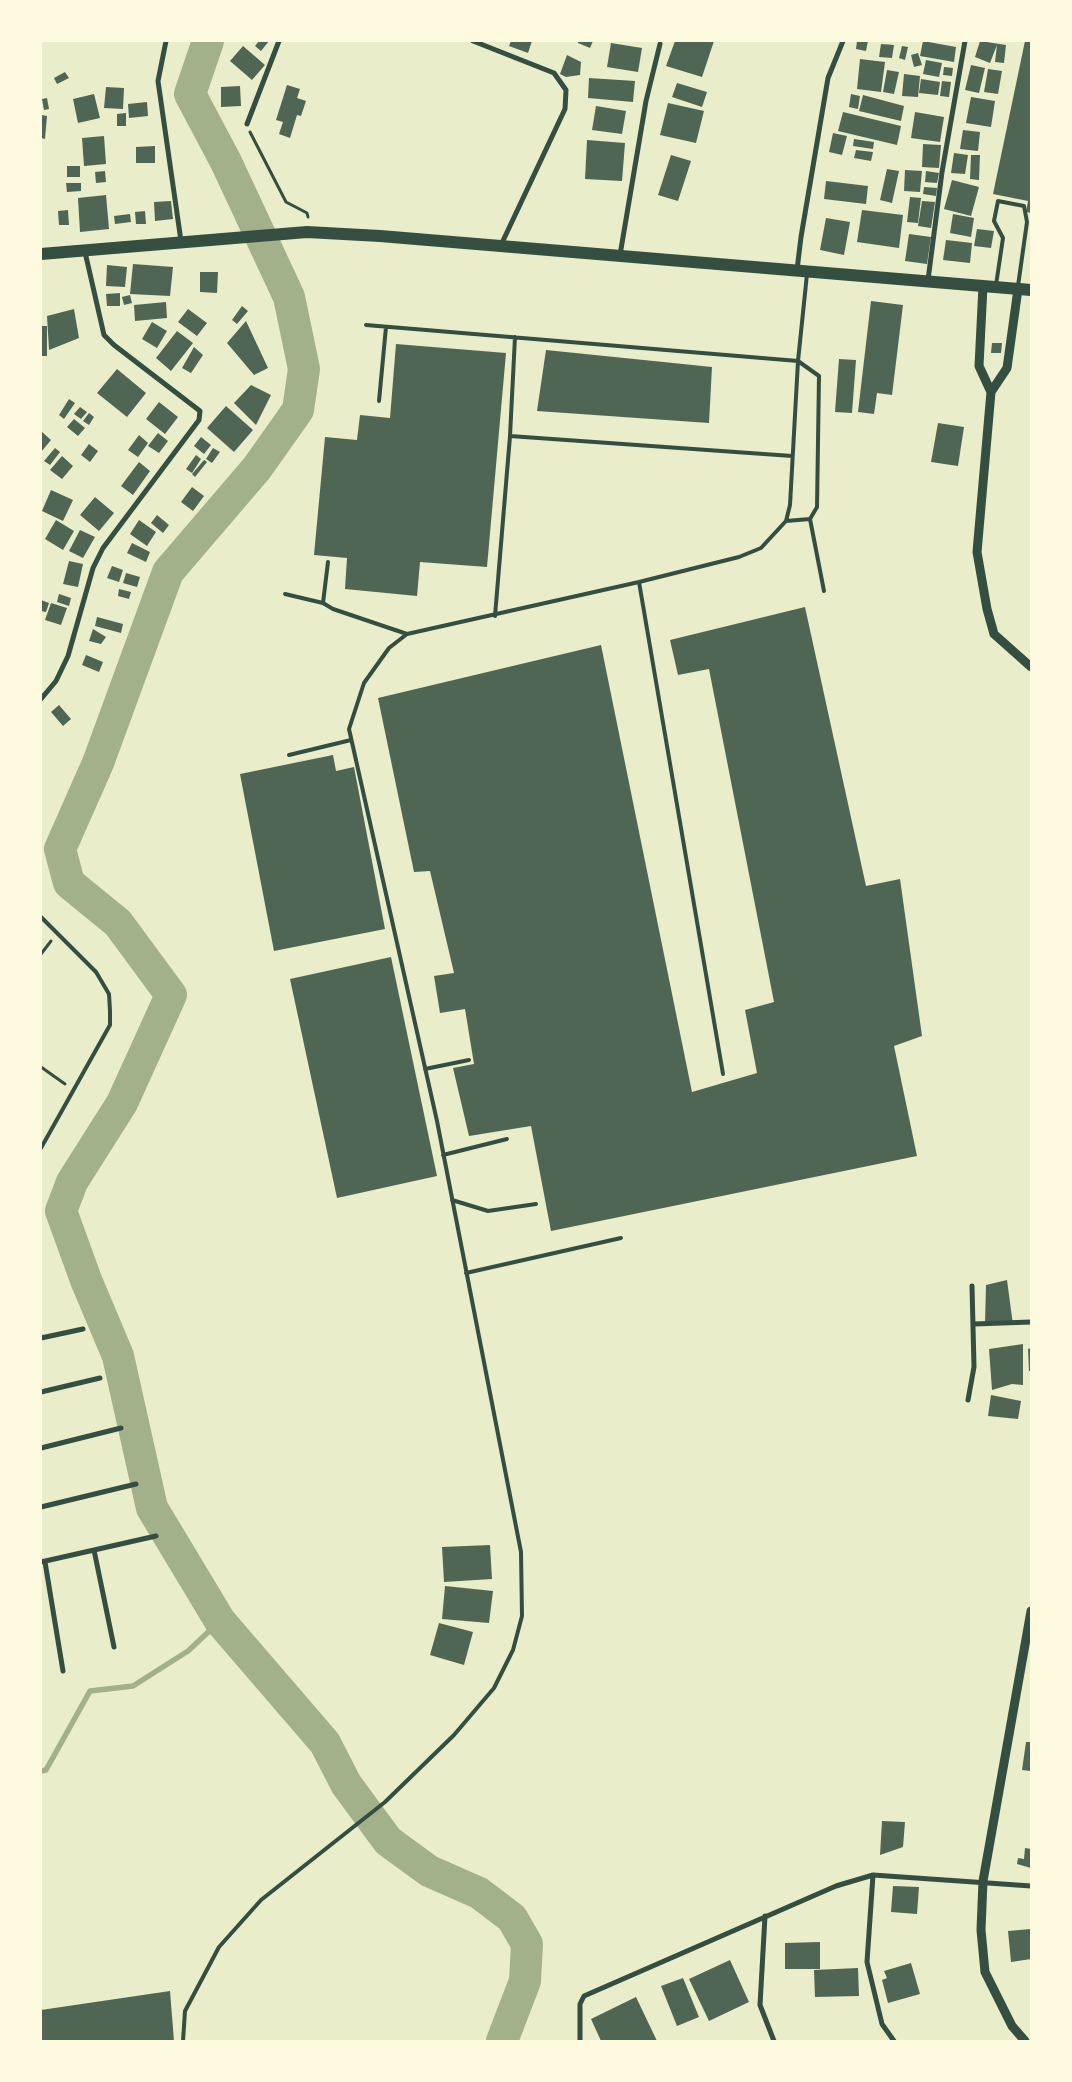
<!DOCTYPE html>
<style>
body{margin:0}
#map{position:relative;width:1072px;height:2082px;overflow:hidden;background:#e9edc9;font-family:Quicksand,sans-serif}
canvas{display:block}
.frame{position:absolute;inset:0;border:42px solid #fefae0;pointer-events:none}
</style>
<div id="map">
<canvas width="1072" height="2082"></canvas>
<div class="frame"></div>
</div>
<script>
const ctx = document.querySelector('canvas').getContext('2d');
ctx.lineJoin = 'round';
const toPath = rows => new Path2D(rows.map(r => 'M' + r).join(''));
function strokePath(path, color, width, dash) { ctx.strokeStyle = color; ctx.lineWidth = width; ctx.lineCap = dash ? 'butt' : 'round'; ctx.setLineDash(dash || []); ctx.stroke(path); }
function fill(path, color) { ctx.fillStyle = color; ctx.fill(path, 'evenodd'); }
strokePath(toPath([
 [41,1771,46,1770,90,1691,133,1686,188,1651,220,1621]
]), '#a3b18a', 5.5);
strokePath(toPath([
 [208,41,190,94,226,162,289,297,304,369,298,410,257,468,168,572,98,763,60,849,69,883,118,923,171,995,122,1103,72,1182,61,1211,86,1280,118,1356,152,1508,220,1621,325,1743,346,1784,388,1841,429,1871,479,1893,512,1918,527,1944,525,1981,502,2041]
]), '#a3b18a', 32);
fill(toPath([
 [259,41,269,41,261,51,255,46],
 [511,41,532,41,528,53,509,46],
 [578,41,593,41,590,48,578,43],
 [675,41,714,41,702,77,666,66],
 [857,41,868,41,866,51,856,49],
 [923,41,956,47,954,62,920,56],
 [980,41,1006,45,1004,63,995,62,997,45,990,63,975,57],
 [1025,41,1031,41,1031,213,1026,212,1028,201,993,194],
 [611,43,642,48,638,72,607,67],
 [881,44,894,45,892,58,879,57],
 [243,46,265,65,252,80,230,61],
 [902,46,908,47,905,60,899,58],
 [918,53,922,65,914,67,911,55],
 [567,55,581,62,580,75,566,77,560,74],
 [860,59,885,62,881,92,857,89],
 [926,60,942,63,939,77,923,74],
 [971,65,985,68,979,93,965,90],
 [944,67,953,68,952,76,943,75],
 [988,69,1002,71,998,94,984,92],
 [887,70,899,72,894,94,883,92],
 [65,72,69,78,57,84,54,78],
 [904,74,920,76,918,97,902,96],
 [589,78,635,81,633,102,588,98],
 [921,79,940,82,938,95,919,93],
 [942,81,951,82,949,97,940,96],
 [677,83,707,92,702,107,672,97],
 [287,85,300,89,297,98,306,101,301,116,297,115,290,138,279,134,283,122,276,120],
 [240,86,241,106,221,107,221,87],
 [106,87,124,88,123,109,104,108],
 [94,94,100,118,78,123,73,99],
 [851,94,860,96,858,109,849,107],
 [863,95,904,106,901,121,859,111],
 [971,97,995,101,991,127,966,123],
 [47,98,49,109,44,110,42,99],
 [147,102,148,116,129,118,128,104],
 [668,103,704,111,696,143,660,135],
 [596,106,626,111,622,134,592,130],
 [843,112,901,126,897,145,838,131],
 [915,112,944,117,940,142,911,138],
 [126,113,126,126,117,126,117,114],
 [41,115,47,116,45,139,41,138],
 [963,130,980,132,978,151,960,149],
 [833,133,847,136,842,155,829,152],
 [104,136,106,164,84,166,82,138],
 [854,139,874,142,873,149,853,146],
 [587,140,625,143,622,181,585,179],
 [923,144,941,145,939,168,922,167],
 [155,146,155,163,136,163,136,147],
 [856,150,873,152,871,161,854,158],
 [954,153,968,155,965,174,951,173],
 [671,155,691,161,678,201,658,195],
 [971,155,980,155,979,180,970,179],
 [67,166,80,166,80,177,67,177],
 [887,169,899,171,892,203,880,200],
 [905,170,922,171,920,192,904,191],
 [105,171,106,182,96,183,95,172],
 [926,171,939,173,937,183,925,182],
 [952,180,979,187,971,216,944,209],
 [826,181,868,186,866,204,824,199],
 [66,183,81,183,81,191,67,192],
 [924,187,937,188,936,196,923,194],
 [106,195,109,229,80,232,78,198],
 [910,197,921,198,918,223,907,222],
 [171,201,173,219,155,221,154,202],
 [922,201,935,202,931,228,918,226],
 [68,210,69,225,59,225,58,211],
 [862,210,903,215,899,248,857,242],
 [145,211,146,224,136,224,135,212],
 [130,214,131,222,115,224,114,216],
 [953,214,974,218,971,237,950,233],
 [826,218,850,222,844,255,820,250],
 [977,229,994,231,991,248,974,246],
 [909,234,931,237,927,264,905,261],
 [946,240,972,243,970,263,943,260],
 [133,264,173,267,170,296,130,294],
 [107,265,127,267,125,287,106,286],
 [200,272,218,272,217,293,200,292],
 [120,293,120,306,107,306,106,294],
 [130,295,132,303,124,305,122,297],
 [871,301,903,305,892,395,877,393,874,414,858,412],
 [166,302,167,318,135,321,134,305],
 [242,306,248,311,237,324,232,320],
 [74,309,79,338,49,350,47,316],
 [188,309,207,323,197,336,178,322],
 [246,321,268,368,254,375,227,343],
 [152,322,167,331,157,348,142,339],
 [41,326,47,326,47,356,41,356],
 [177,331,193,343,171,371,156,358],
 [992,343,1002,343,1001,353,991,353],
 [396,344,506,353,487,567,420,562,417,596,345,589,347,558,314,555,325,437,357,440,360,415,390,418],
 [194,347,203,355,191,373,182,368],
 [546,350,712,367,709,423,537,411],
 [839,359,856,360,852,413,835,412],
 [117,369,146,393,127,417,97,393],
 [251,385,271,395,256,425,234,403],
 [69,399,75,403,64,419,59,415],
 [159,402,178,417,165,434,146,419],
 [226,406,253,430,234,452,207,428],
 [80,407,87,412,81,419,74,414],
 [89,413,94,417,89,425,83,421],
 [74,419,85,428,78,436,67,427],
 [938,423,964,427,958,466,931,462],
 [41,431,51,440,41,452],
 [158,433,168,441,159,453,148,446],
 [139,435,148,443,138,457,128,450],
 [201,437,211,445,204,454,194,446],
 [89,444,98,451,90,462,81,455],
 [55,448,60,452,50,465,44,461],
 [213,448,220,452,212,463,206,459],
 [196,455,201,459,192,473,186,469],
 [62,456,73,466,62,479,50,470],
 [204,460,207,462,195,477,192,474],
 [139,462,150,471,133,495,121,486],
 [192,487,204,496,193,511,181,502],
 [51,490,73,500,63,521,42,511],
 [95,497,114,513,99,531,80,515],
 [157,515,169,525,163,533,151,523],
 [56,520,74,531,63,550,45,539],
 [139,520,156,532,147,546,130,534],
 [80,530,95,537,83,558,69,551],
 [132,543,150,552,146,562,127,553],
 [69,561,83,564,78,587,63,584],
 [112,566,123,570,119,582,107,578],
 [126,573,140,577,137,587,123,583],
 [119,589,131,592,129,599,118,596],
 [59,594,71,598,69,606,57,602],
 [41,600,49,603,46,612,41,611],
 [51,603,67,608,61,625,45,620],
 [805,607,866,886,900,879,922,1036,894,1046,917,1156,551,1231,531,1126,469,1136,453,1068,474,1064,465,1009,440,1013,434,976,454,973,430,871,414,872,378,698,601,645,692,1092,757,1073,745,1010,774,1002,709,669,678,675,670,640],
 [97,617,123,624,121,633,95,626],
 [93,629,106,637,101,644,89,641],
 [86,655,103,662,99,672,82,665],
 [59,705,71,719,63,726,51,712],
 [333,755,336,771,354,767,385,929,274,951,240,774],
 [391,957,437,1176,337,1198,290,979],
 [1007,1280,1013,1325,985,1325,986,1285],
 [1023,1344,1023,1385,1012,1384,992,1390,989,1349],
 [1031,1348,1031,1371,1029,1371,1028,1349],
 [991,1395,1021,1401,1018,1419,988,1416],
 [490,1545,492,1579,444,1582,442,1547],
 [445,1586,493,1591,489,1623,442,1619],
 [439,1623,473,1632,464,1665,430,1655],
 [1026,1742,1031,1742,1031,1771,1022,1770],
 [882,1821,905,1822,903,1847,880,1855],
 [1025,1848,1031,1849,1031,1868,1017,1864,1018,1858,1024,1859],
 [893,1886,919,1887,917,1914,891,1912],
 [1031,1929,1031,1959,1011,1962,1008,1931],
 [820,1942,820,1969,785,1969,785,1943],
 [730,1960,749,2002,709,2021,689,1979],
 [911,1963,920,1994,888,2003,882,1980,887,1978,884,1971],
 [858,1968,859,1996,815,1997,814,1970],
 [683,1978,699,2017,677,2026,661,1986],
 [170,1991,174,2041,41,2041,41,2010],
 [636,1997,657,2041,601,2041,591,2019]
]), '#4f6655');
strokePath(toPath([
 [250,132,286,202,307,213,308,217],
 [41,954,51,941],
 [41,1067,65,1084]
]), '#344e41', 3);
strokePath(toPath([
 [996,285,1003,238,994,221,998,201,1024,206,1027,222,1018,286],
 [366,325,798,361,819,376,817,507,810,519,786,521],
 [379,401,386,327],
 [510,436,792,456],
 [810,519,824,591],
 [328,562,323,603,333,609,407,634],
 [639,582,723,1074],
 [285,594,323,603],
 [495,616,510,436,515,337],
 [289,755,351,740],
 [41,917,96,972,109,994,110,1011,110,1025,41,1148],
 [425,1069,469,1060],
 [443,1155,507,1139],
 [452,1200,488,1211,536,1204],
 [466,1273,621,1238],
 [183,2041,185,2011,219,1947,261,1900,385,1802,454,1735,494,1688,513,1650,522,1616,521,1552,437,1121,349,729,364,683,389,648,407,634,639,582,739,557,761,548,786,521,790,505,798,361,807,274]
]), '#344e41', 4);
strokePath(toPath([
 [166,41,158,81,181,241],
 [473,41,554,73,566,90,565,109,501,245],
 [247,124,279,41],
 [620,255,646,101,660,44],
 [797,270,801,237,828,78,843,41],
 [928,280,942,172,965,41],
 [41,699,56,681,68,656,93,568,103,548,199,420,200,411,114,345,104,335,85,252],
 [974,1324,1031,1322],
 [41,1338,83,1329],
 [41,1392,100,1378],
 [968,1400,974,1367,972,1286],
 [41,1448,121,1428],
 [41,1507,136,1484],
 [94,1550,114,1647],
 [41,1562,156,1536],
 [45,1562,63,1671],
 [873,1875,867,1962,882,2024,894,2041],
 [765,1916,760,2005,774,2041],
 [580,2041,580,2004,584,1996,836,1886,873,1875,1031,1886]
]), '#344e41', 5);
strokePath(toPath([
 [983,286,979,366,991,392,977,552,987,609,994,634,1031,667],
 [991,392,1007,368,1018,289],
 [1025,2041,1012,2026,985,1972,981,1930,983,1881,1031,1611]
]), '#344e41', 9);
strokePath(toPath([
 [41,254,307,232,380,236,1031,290]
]), '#344e41', 12);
</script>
